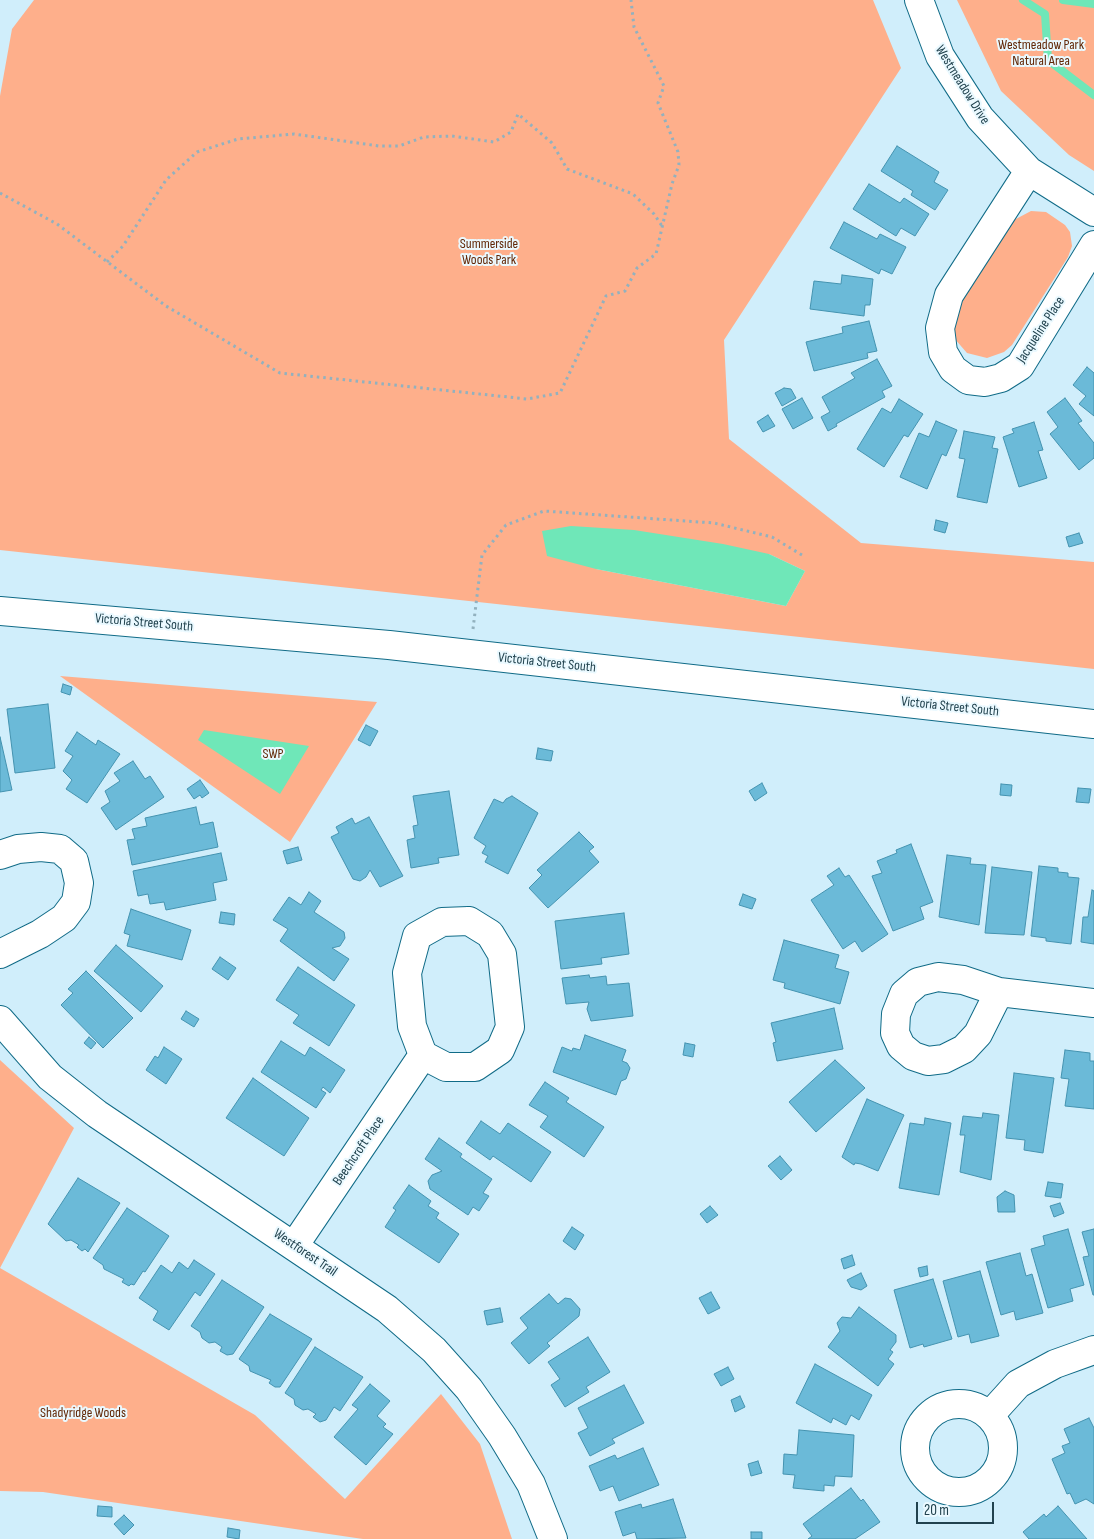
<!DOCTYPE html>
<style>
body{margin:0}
#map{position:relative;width:1094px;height:1539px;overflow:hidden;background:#d0eefb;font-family:"Sofia Sans Condensed",sans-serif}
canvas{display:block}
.scale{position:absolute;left:916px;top:1502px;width:78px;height:22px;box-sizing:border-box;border:2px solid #21424e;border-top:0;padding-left:6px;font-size:15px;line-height:18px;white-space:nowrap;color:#21424e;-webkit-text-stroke:4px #eaf9ff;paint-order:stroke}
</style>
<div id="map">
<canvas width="1094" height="1539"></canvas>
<div class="scale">20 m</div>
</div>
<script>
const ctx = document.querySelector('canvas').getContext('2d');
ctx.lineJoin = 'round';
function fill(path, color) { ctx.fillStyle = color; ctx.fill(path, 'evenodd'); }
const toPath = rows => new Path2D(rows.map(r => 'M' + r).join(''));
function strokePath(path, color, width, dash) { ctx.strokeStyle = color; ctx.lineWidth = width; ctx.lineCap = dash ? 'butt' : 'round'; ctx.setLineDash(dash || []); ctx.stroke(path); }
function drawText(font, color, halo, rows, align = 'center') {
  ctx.font = font + ' "Sofia Sans Condensed",sans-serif'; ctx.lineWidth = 4; ctx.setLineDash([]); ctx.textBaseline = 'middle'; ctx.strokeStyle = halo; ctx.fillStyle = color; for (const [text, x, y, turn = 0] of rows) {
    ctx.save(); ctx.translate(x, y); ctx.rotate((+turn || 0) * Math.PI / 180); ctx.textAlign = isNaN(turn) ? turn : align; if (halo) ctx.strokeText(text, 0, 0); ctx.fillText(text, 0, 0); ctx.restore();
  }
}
fill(toPath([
 [34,0,873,0,901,68,724,340,729,439,861,543,1094,562,1094,669,0,550,0,96,12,29],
 [769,554,805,571,786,606,596,569],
 [957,0,1094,0,1094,171,1069,155,1001,91],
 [1031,211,1046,212,1065,225,1070,232,1072,246,1068,257,1012,345,1004,352,987,358,967,353,954,338,954,313,1014,220],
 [60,676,377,702,290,842],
 [0,1060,74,1128,0,1268,255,1415,345,1499,441,1394,480,1444,512,1539,363,1539,43,1492,0,1491]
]), '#feaf8b');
fill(toPath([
 [571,526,634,530,723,544,769,554,805,571,786,606,596,569,547,556,542,531],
 [204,730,309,746,280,794,198,740]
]), '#6fe7b8');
strokePath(toPath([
 [1023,0,1045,14,1048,60,1094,95],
 [1063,0,1094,4]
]), '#6fe7b8', 8);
const building = toPath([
 [897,146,939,172,934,182,948,190,935,210,911,195,913,191,881,171,897,146],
 [869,184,900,203,904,198,929,214,915,236,901,228,896,236,853,209,869,184],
 [844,222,877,239,880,234,906,247,892,274,881,269,879,274,830,248,844,222],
 [842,275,873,279,870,305,865,305,864,316,810,309,814,281,841,284,842,275],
 [869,321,877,351,867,353,868,358,814,371,806,342,843,333,842,327,869,321],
 [877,359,892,386,882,391,885,397,836,424,837,426,828,431,821,417,830,412,822,397,855,378,851,373,877,359],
 [1087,367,1094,373,1094,416,1079,404,1086,396,1073,385,1087,367],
 [784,388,791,389,796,398,782,406,775,393,784,388],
 [802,398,813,418,793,429,782,409,802,398],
 [1065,398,1082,421,1078,423,1094,443,1094,458,1079,470,1050,434,1058,427,1047,412,1065,398],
 [899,399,923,414,908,437,904,435,884,467,857,449,882,408,891,413,899,399],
 [768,415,775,426,763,432,757,422,768,415],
 [936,421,957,430,946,456,942,454,927,489,900,477,919,433,929,437,936,421],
 [1034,422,1043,450,1038,451,1047,478,1019,487,1003,437,1014,433,1012,429,1034,422],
 [964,431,995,437,992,448,998,449,987,503,957,497,965,459,959,458,964,431],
 [936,520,948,523,945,533,934,530,936,520],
 [1079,533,1083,543,1069,547,1066,537,1079,533],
 [63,684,72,687,70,695,61,692,63,684],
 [48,704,55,768,15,773,7,709,48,704],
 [366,725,378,731,370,746,358,740,366,725],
 [77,732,96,745,98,740,120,754,87,803,66,789,72,780,63,771,73,756,65,751,77,732],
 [0,737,12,790,0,792,0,737],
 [538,748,553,751,551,761,536,759,538,748],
 [133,761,145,779,150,776,164,797,116,830,101,808,110,802,105,791,120,781,114,773,133,761],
 [200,780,209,793,202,798,200,795,194,799,187,789,200,780],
 [762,783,767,793,755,801,749,791,762,783],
 [1001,784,1012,785,1011,796,1000,795,1001,784],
 [1078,788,1091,789,1089,803,1076,802,1078,788],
 [449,791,459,855,438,858,439,863,411,868,407,840,415,838,413,826,418,825,413,796,449,791],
 [512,796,538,813,508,874,485,862,488,856,482,853,486,846,474,838,494,799,503,803,506,799,512,796],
 [196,807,200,825,213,822,218,847,132,865,127,840,135,839,132,829,147,826,145,818,196,807],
 [369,817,403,876,380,887,370,870,366,877,360,881,353,879,331,837,339,833,336,827,352,818,355,824,369,817],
 [579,832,594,847,589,851,599,862,548,908,529,888,542,875,537,870,579,832],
 [911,844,933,902,920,907,924,919,893,931,872,876,882,873,877,861,897,853,896,850,911,844],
 [298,847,302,860,287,864,283,851,298,847],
 [221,853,227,880,213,883,216,900,166,910,164,902,150,904,148,894,138,896,133,871,221,853],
 [947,855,971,858,970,864,986,865,979,925,939,917,947,855],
 [1039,866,1058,868,1058,872,1068,873,1068,877,1079,878,1071,944,1046,941,1046,938,1031,936,1039,866],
 [992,867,1032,872,1024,935,985,933,992,867],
 [839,868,845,877,849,875,888,934,862,952,855,941,843,949,811,900,834,885,827,876,839,868],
 [1092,890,1094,891,1094,944,1081,942,1083,917,1088,917,1092,890],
 [309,892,321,901,314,912,344,932,345,938,340,946,332,948,349,959,334,981,280,941,288,929,273,920,289,897,301,905,309,892],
 [743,894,756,899,752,909,739,905,743,894],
 [131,909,191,930,182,960,127,946,130,935,124,933,131,909],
 [221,912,235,914,234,925,219,923,221,912],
 [624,913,629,954,601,958,602,964,561,969,555,921,624,913],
 [784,940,839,955,835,968,849,972,840,1004,784,988,785,983,773,980,784,940],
 [116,945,163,986,141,1012,94,971,116,945],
 [220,957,236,968,228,980,212,969,220,957],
 [298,967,355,1005,329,1046,293,1023,299,1015,276,1000,298,967],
 [86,971,133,1018,103,1048,61,1005,73,993,68,989,86,971],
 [589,975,590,978,606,976,607,985,629,983,633,1016,591,1021,587,1009,589,1002,566,1004,562,978,589,975],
 [834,1008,843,1049,777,1061,773,1043,776,1042,771,1023,834,1008],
 [186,1011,199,1019,194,1027,181,1019,186,1011],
 [585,1035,626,1050,622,1061,627,1063,630,1068,626,1079,621,1081,616,1095,553,1072,562,1047,572,1051,573,1048,580,1050,585,1035],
 [89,1037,96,1043,91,1049,84,1043,89,1037],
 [281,1041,305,1056,310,1047,345,1070,330,1093,323,1087,321,1090,326,1093,316,1108,261,1072,281,1041],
 [685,1043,695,1045,693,1057,683,1055,685,1043],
 [164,1047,182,1059,166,1084,146,1070,155,1056,158,1058,164,1047],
 [1065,1050,1090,1053,1090,1061,1094,1061,1094,1109,1065,1106,1069,1079,1061,1078,1065,1050],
 [835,1060,865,1088,816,1132,789,1102,835,1060],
 [1014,1073,1054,1078,1043,1153,1024,1150,1025,1140,1006,1138,1014,1073],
 [253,1078,309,1118,284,1156,226,1118,253,1078],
 [545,1082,569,1098,566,1102,604,1127,584,1157,540,1127,548,1116,529,1105,545,1082],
 [867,1099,904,1115,878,1171,861,1164,855,1163,854,1165,842,1157,867,1099],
 [983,1113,999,1115,991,1180,960,1172,965,1135,960,1135,963,1116,982,1118,983,1113],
 [925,1118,951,1123,939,1195,899,1188,910,1123,924,1125,925,1118],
 [481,1121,500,1134,508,1123,551,1152,531,1182,493,1156,490,1160,466,1143,481,1121],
 [439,1138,462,1154,460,1157,492,1179,483,1193,489,1196,479,1211,473,1207,468,1215,430,1189,428,1181,432,1175,442,1171,425,1159,439,1138],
 [780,1156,792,1170,781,1180,768,1166,780,1156],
 [78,1178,120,1203,88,1252,85,1249,82,1251,77,1247,79,1245,71,1240,66,1241,48,1224,78,1178],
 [1048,1182,1063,1184,1061,1198,1045,1196,1048,1182],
 [409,1185,431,1201,428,1206,439,1213,436,1218,459,1234,439,1263,385,1227,396,1210,393,1208,409,1185],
 [1005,1191,1014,1195,1015,1212,998,1212,997,1197,1005,1191],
 [1060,1203,1064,1213,1054,1217,1050,1206,1060,1203],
 [710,1206,718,1215,707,1223,700,1214,710,1206],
 [127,1208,169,1236,145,1272,143,1271,134,1285,131,1284,129,1286,122,1282,124,1279,104,1269,103,1265,93,1258,127,1208],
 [572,1227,584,1235,575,1250,563,1241,572,1227],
 [1068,1229,1084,1285,1070,1289,1073,1301,1048,1308,1031,1249,1045,1245,1043,1236,1068,1229],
 [1094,1229,1094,1295,1093,1295,1083,1257,1089,1256,1082,1232,1094,1229],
 [1020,1253,1026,1276,1032,1274,1043,1313,1016,1320,1014,1311,1001,1315,986,1262,1020,1253],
 [852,1255,855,1265,844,1269,841,1259,852,1255],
 [194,1260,215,1274,200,1296,195,1292,169,1330,153,1320,158,1311,139,1298,161,1265,172,1273,179,1262,188,1269,194,1260],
 [927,1266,928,1275,920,1277,918,1268,927,1266],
 [980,1271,999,1336,971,1343,969,1334,958,1337,943,1281,980,1271],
 [861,1273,867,1286,861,1290,851,1287,847,1280,861,1273],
 [933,1279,952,1339,924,1347,923,1344,910,1348,894,1290,933,1279],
 [222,1280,264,1307,233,1354,227,1355,220,1351,222,1347,215,1342,209,1343,202,1338,200,1332,191,1326,222,1280],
 [711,1292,720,1308,708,1314,699,1298,711,1292],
 [549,1294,558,1304,565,1298,571,1299,580,1309,579,1316,547,1343,550,1346,529,1364,511,1343,528,1328,520,1318,549,1294],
 [859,1307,896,1335,896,1342,890,1350,893,1352,888,1359,894,1364,878,1386,828,1347,840,1331,837,1323,842,1317,851,1318,859,1307],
 [500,1308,503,1322,487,1325,484,1311,500,1308],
 [270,1314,312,1339,280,1387,275,1387,269,1383,271,1380,250,1371,249,1366,239,1359,270,1314],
 [588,1337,610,1372,586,1387,589,1392,565,1407,551,1385,560,1379,548,1362,588,1337],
 [315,1347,363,1377,340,1411,334,1407,326,1420,320,1422,313,1417,316,1414,308,1409,303,1410,295,1405,294,1399,285,1393,315,1347],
 [815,1364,872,1395,859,1420,851,1415,846,1425,833,1418,831,1423,796,1403,815,1364],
 [728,1367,734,1379,721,1386,714,1374,728,1367],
 [370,1384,390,1401,377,1416,386,1424,383,1427,393,1434,366,1465,334,1437,358,1409,352,1405,370,1384],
 [624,1385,644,1423,612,1439,615,1443,590,1456,578,1433,588,1428,578,1408,624,1385],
 [740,1396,745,1407,735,1412,731,1400,740,1396],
 [1089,1418,1094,1428,1094,1504,1086,1499,1075,1504,1070,1493,1067,1494,1052,1459,1065,1453,1062,1446,1070,1443,1064,1429,1089,1418],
 [799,1430,854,1435,852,1477,835,1476,834,1486,824,1485,824,1491,793,1488,795,1475,783,1474,784,1454,797,1455,799,1430],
 [643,1448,659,1485,619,1501,613,1486,600,1491,589,1466,615,1455,617,1459,643,1448],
 [758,1461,762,1473,751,1476,748,1464,758,1461],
 [851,1488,861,1501,863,1499,880,1522,855,1539,808,1539,812,1536,803,1524,851,1488],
 [673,1499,686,1538,637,1539,635,1532,623,1536,615,1512,641,1504,642,1508,673,1499],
 [98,1506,112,1507,112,1517,97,1516,98,1506],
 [1058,1506,1087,1539,1029,1539,1023,1532,1044,1514,1046,1517,1058,1506],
 [124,1515,134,1525,124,1535,114,1524,124,1515],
 [228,1528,240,1530,239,1539,227,1537,228,1528],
 [751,1532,762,1532,762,1539,751,1539,751,1532]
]);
fill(building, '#6bbad8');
strokePath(building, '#4493b0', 1);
const minor = toPath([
 [919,0,940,56,980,118,1029,171,1094,212],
 [1029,171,949,295,940,328,943,352,953,369,968,380,985,382,1001,378,1020,366,1094,245],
 [0,855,18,849,41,847,60,849,74,861,79,883,76,902,64,918,40,934,0,954],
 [469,921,490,934,502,954,510,1027,500,1050,475,1067,446,1067,423,1055,412,1026,407,973,417,936,442,922,469,921],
 [999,992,978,1034,964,1049,944,1059,928,1061,913,1056,901,1046,895,1033,896,1014,904,994,918,982,938,977,963,980,999,992,1094,1003],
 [0,1020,50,1077,97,1114,387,1309,434,1350,469,1389,502,1436,531,1484,553,1539],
 [294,1246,423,1055],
 '915 1448a44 44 0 1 1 88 0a44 44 0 1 1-88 0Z',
 [990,1415,1018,1384,1055,1364,1094,1350]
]);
const major = toPath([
 [0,611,389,645,1094,724]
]);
strokePath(minor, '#106b87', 30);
strokePath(major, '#106b87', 30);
strokePath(toPath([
 [0,193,57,224,166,306,280,373,527,399,560,393,606,296,625,291,637,268,656,254,672,184,679,165,678,152,658,103,664,86,634,27,631,0],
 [107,262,123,246,166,180,197,152,238,139,294,134,379,146,399,146,424,137,452,136,494,142,511,132,518,114,552,143,567,169,633,194,654,214,662,226],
 [473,629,482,555,506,525,544,511,714,523,772,537,802,555]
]), '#92b1be', 3, [2.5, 4]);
strokePath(minor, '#fff', 28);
strokePath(major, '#fff', 28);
drawText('14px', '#612605', '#eaf9ff', [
 ["Westmeadow Park",1041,45],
 ["Natural Area",1041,61],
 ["Summerside",489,244],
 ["Woods Park",489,260],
 ["SWP",273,754],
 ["Shadyridge Woods",83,1413]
]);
drawText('14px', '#21424e', '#eaf9ff', [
 ["Westmeadow Drive",962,85,58],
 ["Jacqueline Place",1041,330,-57],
 ["Victoria Street South",144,623,5],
 ["Victoria Street South",547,663,6],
 ["Victoria Street South",950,707,6],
 ["Beechcroft Place",359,1151,-56],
 ["Westforest Trail",305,1253,34]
]);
</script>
